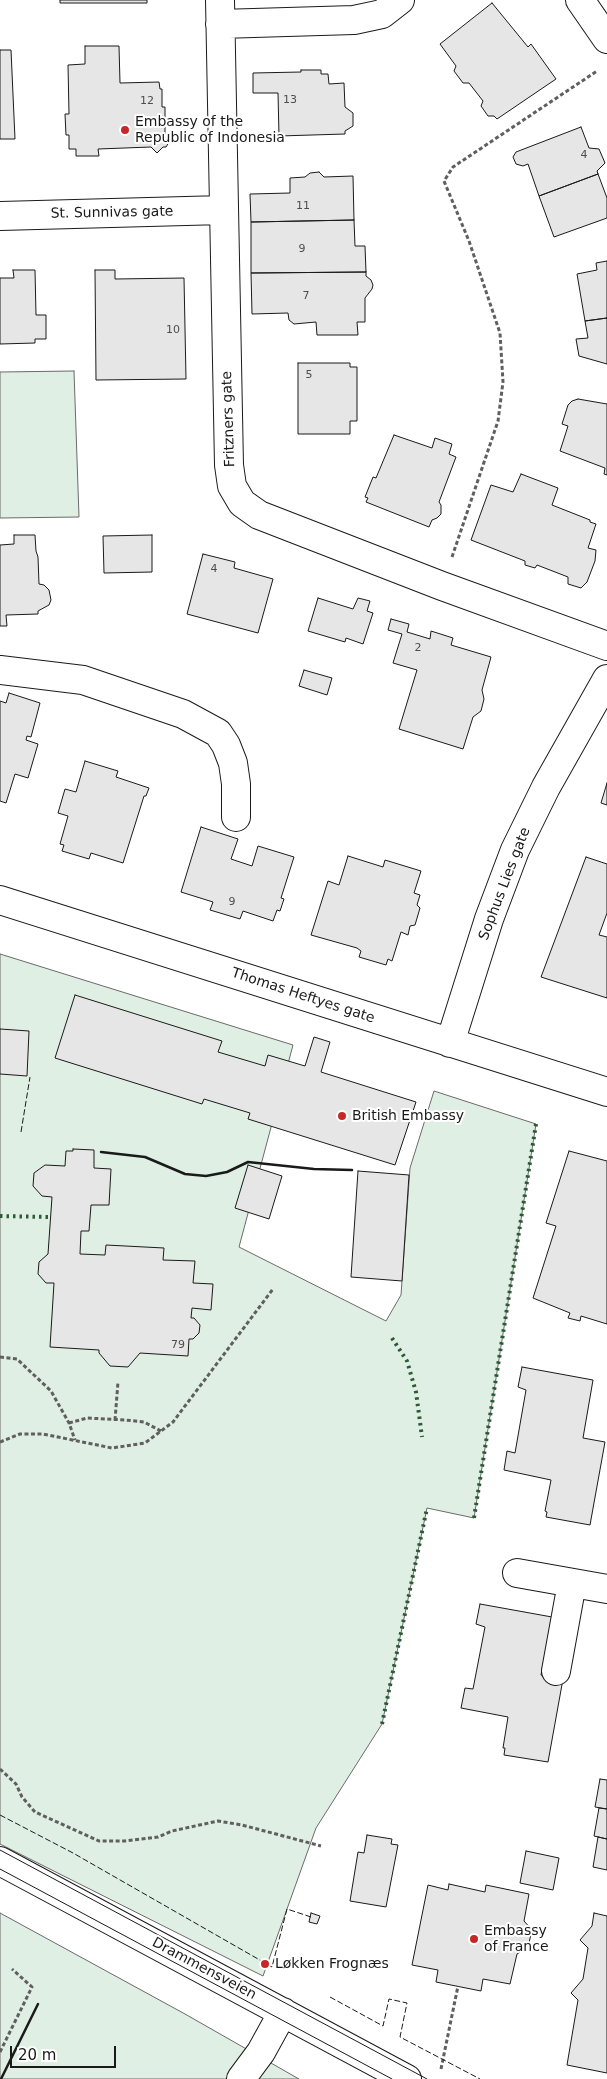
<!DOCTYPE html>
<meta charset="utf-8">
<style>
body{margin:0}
#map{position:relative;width:607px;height:2079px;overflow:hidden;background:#fff;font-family:"DejaVu Sans",sans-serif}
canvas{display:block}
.scale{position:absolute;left:10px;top:2046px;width:106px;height:22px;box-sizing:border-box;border:2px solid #1a1a1a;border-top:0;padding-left:6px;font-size:15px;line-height:18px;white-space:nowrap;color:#1a1a1a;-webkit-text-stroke:4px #fff;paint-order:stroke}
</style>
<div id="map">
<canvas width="607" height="2079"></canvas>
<div class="scale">20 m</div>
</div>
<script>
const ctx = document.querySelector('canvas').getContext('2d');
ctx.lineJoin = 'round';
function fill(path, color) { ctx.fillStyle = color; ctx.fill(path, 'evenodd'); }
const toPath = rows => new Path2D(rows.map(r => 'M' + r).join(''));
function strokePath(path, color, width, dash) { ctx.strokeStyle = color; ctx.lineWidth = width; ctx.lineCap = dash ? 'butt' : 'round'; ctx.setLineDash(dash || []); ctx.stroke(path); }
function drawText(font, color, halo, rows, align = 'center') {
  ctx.font = font + ' "DejaVu Sans",sans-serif'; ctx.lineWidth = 4; ctx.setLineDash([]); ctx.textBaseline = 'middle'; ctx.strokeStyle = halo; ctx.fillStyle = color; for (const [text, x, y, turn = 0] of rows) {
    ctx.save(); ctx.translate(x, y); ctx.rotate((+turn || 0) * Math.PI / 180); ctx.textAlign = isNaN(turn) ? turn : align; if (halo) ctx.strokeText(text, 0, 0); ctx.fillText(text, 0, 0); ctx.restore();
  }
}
const green = toPath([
 [74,371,79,517,0,518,0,372,74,371],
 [0,954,293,1045,239,1247,386,1321,401,1295,410,1168,434,1091,536,1124,474,1518,427,1508,382,1724,316,1828,263,1976,0,1844,0,954],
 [0,1913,185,2014,299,2079,0,2079,0,1913]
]);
fill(green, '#e0efe3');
strokePath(green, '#6a6a6a', 1);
const building = toPath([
 [60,0,147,0,147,3,60,3,60,0],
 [492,3,528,47,531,44,556,79,497,119,494,116,488,116,481,106,483,101,469,83,463,83,454,71,456,66,440,44,492,3],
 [85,46,119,46,120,83,159,82,160,89,162,89,162,107,165,107,165,133,171,139,166,147,163,147,157,153,151,147,98,149,99,156,76,156,76,149,69,149,69,135,66,135,65,114,69,114,68,65,85,64,85,46],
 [0,50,11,50,15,139,0,139,0,50],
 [301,70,321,70,321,74,328,74,329,84,344,83,345,107,353,113,353,126,345,131,345,134,279,136,278,93,253,93,253,73,301,72,301,70],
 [581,127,589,148,599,149,605,163,597,171,598,174,539,196,528,164,523,166,516,164,513,157,516,152,581,127],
 [319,172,324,177,353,176,354,220,251,222,250,194,290,193,290,178,305,177,310,173,319,172],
 [598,174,607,198,607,218,554,237,539,196,598,174],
 [354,220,355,246,365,246,366,272,251,273,251,222,354,220],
 [607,261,607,318,585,321,577,274,597,270,596,263,607,261],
 [13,270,35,270,36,315,46,315,46,339,35,339,35,343,0,344,0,278,14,278,13,270],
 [95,270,115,270,115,279,184,278,186,379,96,380,95,270],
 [366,272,366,276,371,280,373,285,372,289,365,298,365,322,357,322,358,335,317,335,316,322,294,324,289,320,288,313,252,314,251,273,366,272],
 [607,318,607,364,579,356,576,339,588,338,585,321,607,318],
 [298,363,350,363,350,367,357,367,357,421,350,421,350,434,298,434,298,363],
 [578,399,607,404,607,475,604,474,605,468,560,451,568,426,562,424,568,405,572,401,578,399],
 [394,435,432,448,435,438,452,444,449,454,456,457,439,502,441,505,441,514,437,518,432,520,429,527,366,502,368,498,365,497,373,477,376,478,394,435],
 [521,474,558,488,552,505,590,520,590,522,596,524,588,548,596,550,595,561,587,582,581,588,568,584,568,577,537,565,535,568,525,565,525,561,471,540,491,485,513,492,521,474],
 [14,535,35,535,36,551,38,557,39,584,44,585,49,590,51,600,49,605,38,611,38,614,6,615,7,626,0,626,0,545,14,544,14,535],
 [152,535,152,572,104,573,103,536,152,535],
 [203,554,235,562,234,568,273,579,258,633,187,614,203,554],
 [318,598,353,609,358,598,370,601,367,611,373,613,363,644,346,638,345,642,308,631,318,598],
 [391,619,409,624,407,632,430,639,431,631,453,638,451,645,491,657,482,690,484,699,481,711,473,717,463,749,399,729,417,670,393,663,402,634,388,630,391,619],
 [304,670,332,678,327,695,299,686,304,670],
 [9,693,40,703,31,737,27,736,26,740,38,744,28,778,15,774,6,803,0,801,0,701,6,703,9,693],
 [85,761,118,771,116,777,149,788,146,796,144,796,123,863,91,853,89,859,62,851,64,845,60,844,68,816,58,813,65,789,76,792,85,761],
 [607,783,607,805,601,803,607,783],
 [201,827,238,839,231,859,252,866,258,846,294,857,281,898,284,899,280,911,277,910,273,921,243,911,240,919,210,910,213,902,181,892,201,827],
 [348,856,383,867,385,860,421,871,414,893,420,895,417,905,420,908,415,925,410,926,408,935,401,932,392,961,388,959,386,965,359,957,361,951,357,948,311,935,328,881,339,885,348,856],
 [586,857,607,864,607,913,599,935,607,937,607,998,541,977,586,857],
 [75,995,222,1041,218,1052,265,1066,268,1055,305,1066,314,1037,330,1042,321,1072,416,1102,395,1165,248,1119,250,1113,204,1099,202,1104,55,1058,75,995],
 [0,1029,29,1031,27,1076,0,1074,0,1029],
 [73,1149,94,1150,94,1168,111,1169,109,1205,91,1205,89,1231,81,1231,80,1254,105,1255,106,1245,164,1248,163,1260,195,1261,193,1283,213,1284,211,1310,192,1308,191,1318,194,1318,200,1325,199,1333,193,1339,189,1339,188,1356,140,1353,128,1367,110,1366,99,1353,99,1350,50,1347,54,1283,46,1283,38,1274,39,1262,48,1254,52,1197,42,1196,33,1186,34,1173,45,1165,65,1166,66,1151,73,1151,73,1149],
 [569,1151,607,1161,607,1324,581,1316,580,1321,568,1318,570,1313,533,1298,556,1226,546,1223,569,1151],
 [248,1165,282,1176,269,1219,235,1208,248,1165],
 [358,1171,409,1175,402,1281,351,1277,358,1171],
 [522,1367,593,1380,583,1438,605,1442,590,1525,546,1517,547,1512,545,1511,551,1480,504,1470,507,1451,515,1453,526,1390,518,1387,522,1367],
 [480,1604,552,1617,541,1675,563,1679,548,1762,504,1755,505,1748,503,1748,508,1717,461,1708,465,1688,473,1689,485,1627,476,1624,480,1604],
 [600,1779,607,1780,607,1809,595,1807,600,1779],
 [599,1808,607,1809,607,1839,594,1836,599,1808],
 [367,1835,392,1839,391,1844,398,1845,386,1907,350,1901,358,1852,364,1853,367,1835],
 [598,1837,607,1839,607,1870,593,1867,598,1837],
 [526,1851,559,1858,553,1890,520,1883,526,1851],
 [449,1884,485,1892,486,1885,529,1894,524,1921,532,1930,528,1947,517,1954,510,1984,483,1979,481,1991,436,1982,438,1970,412,1965,428,1885,448,1890,449,1884],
 [311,1913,320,1916,317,1924,309,1922,311,1913],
 [594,1913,607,1916,607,2073,567,2065,578,2000,571,1993,583,1979,588,1948,580,1940,592,1926,594,1913]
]);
fill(building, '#e6e6e6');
strokePath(building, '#1a1a1a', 1);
const minor = toPath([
 [220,0,229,465,232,486,242,503,259,515,442,586,607,646],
 [580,0,607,39],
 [220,24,354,20,382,14,400,0],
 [0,216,223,210],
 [0,670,83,680,183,714,218,733,226,745,233,763,236,784,236,817],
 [0,900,607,1092],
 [450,1043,489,919,515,850,546,787,607,679],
 [517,1573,607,1589],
 [556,1671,572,1583],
 [0,1861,407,2079],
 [241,2079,261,2052,283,2012]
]);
strokePath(minor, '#1a1a1a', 30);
strokePath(toPath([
 [452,557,498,421,503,382,500,333,469,241,444,181,453,167,597,71],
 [0,1357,17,1359,51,1391,69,1423,75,1440],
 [115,1420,118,1382],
 [69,1423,87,1418,125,1420,144,1422,161,1431],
 [0,1442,20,1434,43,1434,112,1448,145,1443,173,1422,273,1289],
 [0,1769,16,1784,22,1797,35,1812,99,1841,125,1841,158,1837,172,1831,218,1821,242,1825,321,1846],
 [0,2052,32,1987,12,1969],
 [441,2069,458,1986]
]), '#5f5f5f', 3, [4, 2.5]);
strokePath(minor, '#fff', 28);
strokePath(toPath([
 [0,1850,427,2079],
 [0,1869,392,2079]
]), '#1a1a1a', 1);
strokePath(toPath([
 [0,1216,48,1217],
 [392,1338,407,1361,416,1392,422,1437],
 [474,1518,536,1124],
 [382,1724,427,1508]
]), '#2b5a34', 4, [2.5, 4]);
strokePath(toPath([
 [21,1132,30,1077],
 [0,1815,73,1853,272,1967,287,1909,311,1917],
 [330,1997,383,2026,389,1999,407,2003,400,2037,480,2079]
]), '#1a1a1a', 1, [6, 2.5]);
strokePath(toPath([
 [101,1152,145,1157,185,1174,206,1176,227,1172,248,1162,314,1169,352,1170],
 [1,2079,38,2004]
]), '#1a1a1a', 2.5);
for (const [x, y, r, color] of [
 [125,130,5,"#c62828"],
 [342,1116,5,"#c62828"],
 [474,1939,5,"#c62828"],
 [265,1964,5,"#c62828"]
]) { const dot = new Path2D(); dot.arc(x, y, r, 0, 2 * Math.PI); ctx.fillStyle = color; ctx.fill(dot); strokePath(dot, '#fff', 2); }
drawText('11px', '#4d4d4d', null, [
 ["13",290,100],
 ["12",147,101],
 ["4",584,155],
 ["11",303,206],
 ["9",302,249],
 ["7",306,296],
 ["10",173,330],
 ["5",309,375],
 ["4",214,569],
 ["2",418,648],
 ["9",232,902],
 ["79",178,1345]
]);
drawText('14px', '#1a1a1a', '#fff', [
 ["Embassy of the",135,122],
 ["Republic of Indonesia",135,138],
 ["British Embassy",352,1116],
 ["Embassy",484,1931],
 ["of France",484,1947],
 ["Løkken Frognæs",275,1964]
], 'left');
drawText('14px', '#1a1a1a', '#fff', [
 ["St. Sunnivas gate",112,213,-1],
 ["Fritzners gate",229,419,-92],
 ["Sophus Lies gate",505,884,-69],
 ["Thomas Heftyes gate",303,996,18],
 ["Drammensveien",204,1969,28]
]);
</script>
